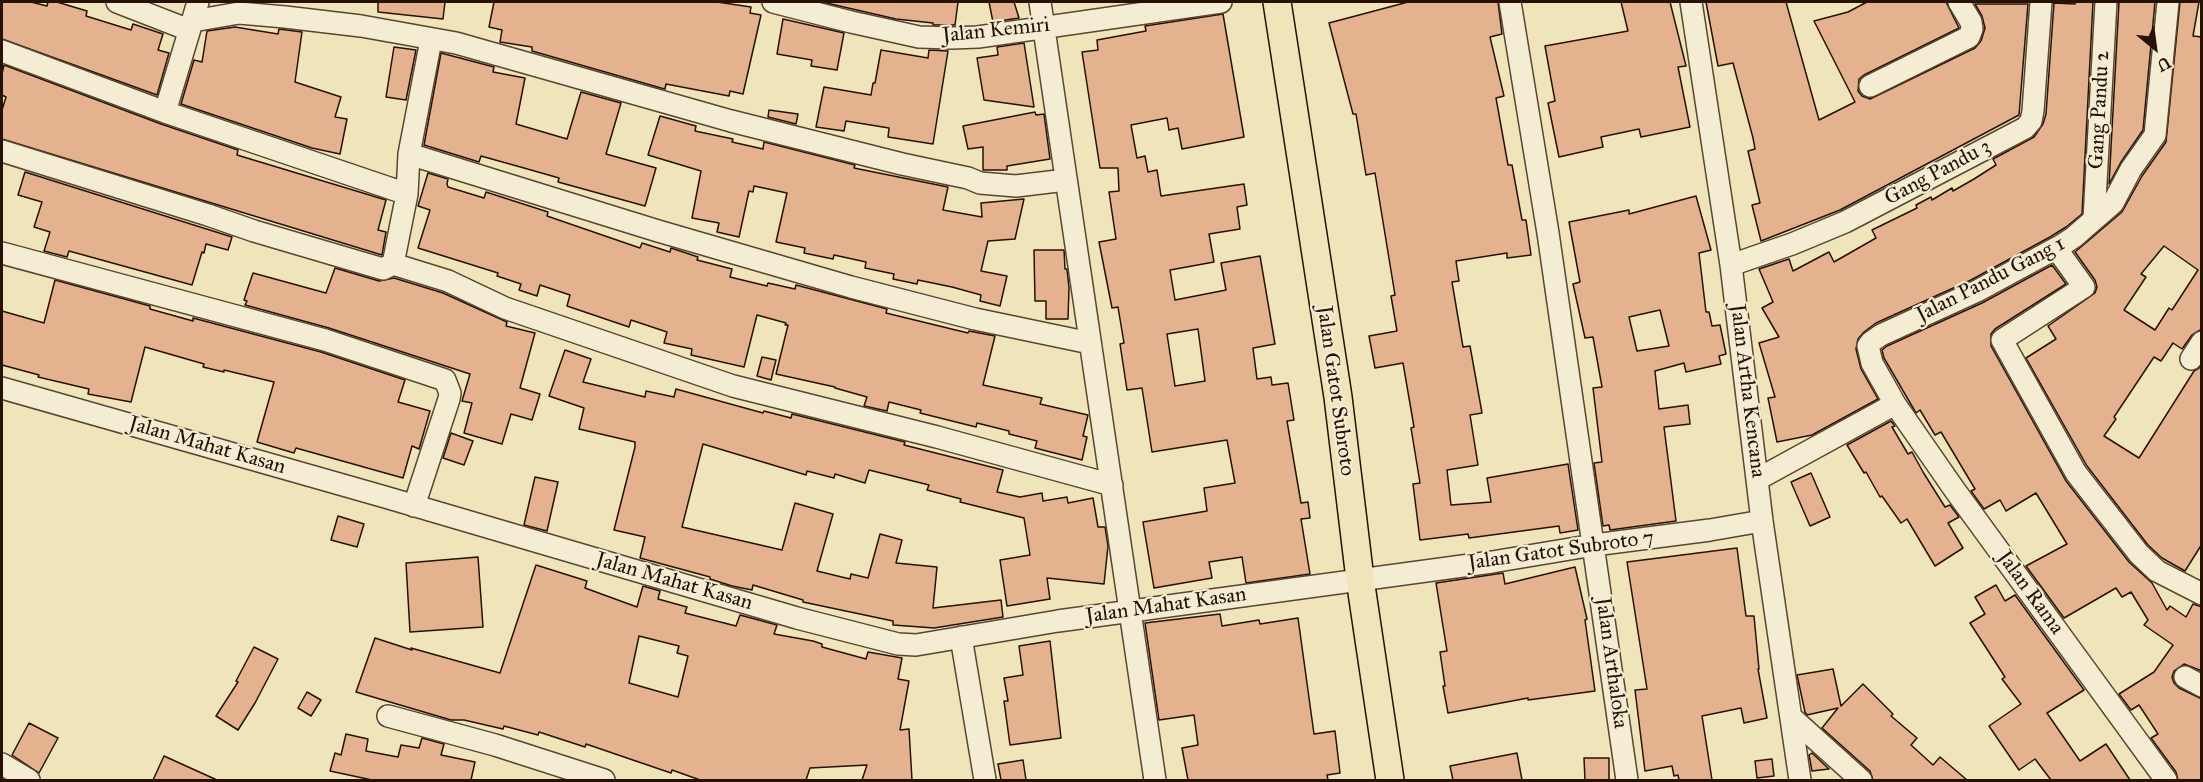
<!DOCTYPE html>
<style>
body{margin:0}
#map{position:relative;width:2203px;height:782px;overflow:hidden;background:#f0e4bb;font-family:"IM FELL Great Primer",serif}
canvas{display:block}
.frame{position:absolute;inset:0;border:3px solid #261103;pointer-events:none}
.north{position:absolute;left:2125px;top:18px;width:60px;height:60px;-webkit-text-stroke:4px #f5edd3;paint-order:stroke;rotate:151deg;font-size:16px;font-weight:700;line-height:24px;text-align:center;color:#261103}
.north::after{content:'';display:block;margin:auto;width:21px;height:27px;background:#261103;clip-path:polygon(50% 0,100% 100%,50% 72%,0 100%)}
</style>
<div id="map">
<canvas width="2203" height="782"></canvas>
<div class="frame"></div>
<div class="north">U</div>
</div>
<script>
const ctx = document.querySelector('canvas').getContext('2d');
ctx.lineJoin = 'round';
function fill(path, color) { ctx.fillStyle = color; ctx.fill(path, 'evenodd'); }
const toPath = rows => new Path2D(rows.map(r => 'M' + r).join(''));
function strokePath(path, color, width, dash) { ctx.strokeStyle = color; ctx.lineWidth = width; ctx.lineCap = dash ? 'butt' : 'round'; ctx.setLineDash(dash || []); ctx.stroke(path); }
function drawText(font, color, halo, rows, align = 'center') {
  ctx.font = font + ' "IM FELL Great Primer",serif'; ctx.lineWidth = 4.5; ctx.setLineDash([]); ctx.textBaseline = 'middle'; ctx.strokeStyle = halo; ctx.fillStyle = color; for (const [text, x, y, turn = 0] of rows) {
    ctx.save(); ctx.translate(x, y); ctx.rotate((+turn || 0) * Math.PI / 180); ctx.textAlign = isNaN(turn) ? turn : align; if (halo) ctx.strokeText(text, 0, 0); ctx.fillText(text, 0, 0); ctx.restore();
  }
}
const building = toPath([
 [2,2,31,2,47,6,48,2,57,2,87,11,86,16,131,30,133,24,163,34,158,50,169,53,157,95,2,39,2,2],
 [378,2,445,2,443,19,378,12,378,2],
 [494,2,717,2,751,7,750,13,761,15,743,94,730,91,729,96,666,84,665,89,661,88,532,51,532,47,500,42,502,30,489,27,494,2],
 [822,2,958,2,955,25,933,25,933,23,896,19,822,2],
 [989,2,1014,2,1019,18,993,22,989,2],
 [1408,2,1498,2,1502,34,1490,37,1504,96,1496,98,1508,165,1512,165,1522,220,1526,220,1531,255,1507,258,1507,253,1456,261,1459,281,1452,282,1463,347,1470,346,1482,413,1470,415,1478,465,1447,470,1451,505,1491,502,1487,478,1568,464,1578,530,1560,533,1559,526,1469,538,1468,534,1420,540,1413,484,1420,483,1411,428,1414,427,1403,363,1375,368,1369,336,1397,331,1391,296,1395,295,1375,173,1366,175,1356,114,1353,114,1329,23,1408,2],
 [1621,2,1670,2,1686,66,1678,67,1690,127,1641,137,1639,129,1601,137,1603,147,1559,157,1548,103,1555,101,1545,46,1628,31,1621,2],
 [1706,2,1786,2,1819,120,1855,102,1814,21,1848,12,1867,2,1946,2,1959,28,1864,75,1859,79,1858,91,1862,96,1870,99,1975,48,1981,41,1985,28,1982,16,1975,4,2028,4,2019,115,1840,210,1761,241,1752,205,1760,203,1748,151,1755,149,1753,138,1733,63,1718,66,1706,2],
 [2076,2,2093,2,2082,214,2066,227,2050,237,1971,280,1876,323,1864,332,1858,339,1856,349,1861,369,1878,399,1812,435,1777,442,1768,398,1775,397,1759,343,1779,337,1762,308,1773,302,1759,269,1789,259,1793,271,1829,252,1834,262,1876,238,1872,230,1917,208,1916,205,1931,197,1932,200,1952,188,1953,191,1974,179,1996,165,1993,159,2034,137,2043,124,2046,114,2054,3,2075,4,2076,2],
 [2119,2,2155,2,2143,130,2121,162,2109,184,2119,2],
 [2180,2,2199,2,2193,36,2202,37,2202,329,2192,335,2182,349,2173,343,2161,361,2154,357,2114,417,2116,419,2104,436,2139,458,2194,371,2202,366,2202,544,2185,571,2162,558,2148,545,2087,466,2026,358,2056,339,2048,326,2095,293,2097,287,2095,280,2075,252,2122,212,2142,176,2166,142,2180,2],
 [2164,246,2198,270,2172,310,2169,308,2155,330,2124,310,2146,277,2141,274,2164,246],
 [1223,14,1244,137,1182,149,1178,128,1169,130,1167,118,1131,125,1137,158,1145,156,1148,172,1157,170,1161,196,1244,184,1247,205,1237,207,1240,229,1209,234,1214,262,1170,270,1175,300,1226,290,1221,263,1260,256,1275,344,1253,348,1257,379,1271,377,1272,385,1288,383,1294,420,1287,421,1301,503,1308,502,1310,518,1301,519,1310,574,1246,583,1242,557,1209,562,1212,578,1154,588,1143,522,1207,511,1204,488,1235,483,1227,440,1152,452,1142,388,1127,390,1120,344,1124,343,1118,307,1112,308,1099,242,1116,239,1109,192,1119,191,1118,168,1100,168,1082,52,1098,50,1097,40,1146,31,1145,26,1223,14],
 [1198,329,1205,381,1175,386,1167,334,1198,329],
 [783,19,844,33,837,70,811,66,812,60,777,54,783,19],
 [235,27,278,34,279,29,302,32,295,82,341,97,335,117,347,119,340,154,312,148,181,104,194,60,202,62,207,31,235,27],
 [1024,43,1034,107,984,100,977,58,998,55,997,47,1024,43],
 [394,47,416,50,406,100,386,97,394,47],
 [881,50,928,58,929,50,948,51,933,144,888,137,889,128,846,121,844,131,816,127,824,87,871,95,873,83,875,83,881,50],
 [441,53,494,67,493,72,525,78,516,124,567,139,581,92,621,103,606,154,656,168,645,206,558,182,559,178,524,168,481,156,479,162,424,145,441,53],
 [4,65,161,124,238,150,237,155,386,200,378,230,386,232,382,255,2,139,2,110,6,97,2,95,2,74,4,65],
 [769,110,798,114,796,124,768,117,769,110],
 [1035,112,1036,115,1044,114,1050,159,1007,166,1007,170,983,170,983,147,968,149,963,126,1035,112],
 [660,116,696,126,695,131,733,139,732,142,763,149,764,142,855,165,854,168,948,187,943,210,982,217,981,203,1024,199,1015,239,988,241,981,271,1007,276,1000,306,980,301,981,295,952,287,918,280,917,284,893,279,894,274,865,268,866,262,834,255,833,259,804,253,805,248,776,242,787,193,754,186,753,192,749,191,739,237,717,232,719,223,692,218,701,171,648,155,660,116],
 [25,172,232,237,228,250,206,244,204,253,202,252,192,285,69,251,67,257,44,251,50,232,34,227,42,202,18,195,25,172],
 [428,173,448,179,447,184,448,187,484,198,486,192,548,212,547,216,640,248,642,243,670,252,671,248,698,257,697,260,732,269,730,277,767,286,768,283,795,289,796,285,887,309,886,313,968,333,969,331,995,336,983,385,1042,398,1040,404,1088,415,1083,436,1087,437,1082,460,1035,448,1037,441,1009,434,1009,431,977,423,976,427,920,413,921,410,889,402,887,411,864,406,867,397,835,388,835,387,776,374,788,325,785,325,786,323,757,315,744,367,691,355,692,349,664,343,667,332,631,320,629,327,567,306,570,295,540,285,537,296,519,290,521,284,497,276,498,273,418,248,430,210,418,206,428,173],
 [1696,196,1711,250,1699,253,1706,312,1709,312,1712,326,1720,325,1726,354,1719,356,1721,364,1686,372,1684,363,1655,371,1659,409,1688,405,1690,424,1664,427,1676,521,1610,530,1609,525,1603,526,1594,463,1602,462,1593,388,1602,387,1593,337,1585,338,1573,284,1580,282,1569,222,1629,210,1629,214,1696,196],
 [1660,310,1669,346,1637,351,1629,317,1660,310],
 [1034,250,1064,250,1065,269,1067,269,1069,288,1068,319,1046,319,1046,301,1035,301,1034,250],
 [2052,265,2066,284,1995,329,1991,334,1991,346,2066,481,2129,562,2152,583,2167,610,2170,606,2186,617,2193,604,2202,607,2202,671,2184,664,2174,671,2172,677,2174,683,2179,688,2202,699,2202,780,2178,780,2176,772,2151,738,2158,734,2139,705,2131,710,2119,694,2154,672,2173,645,2144,625,2148,620,2131,592,2122,597,2116,588,2064,618,2026,566,2067,544,2036,493,2006,511,2000,500,1984,509,1971,491,1975,489,1941,432,1935,435,1920,410,1916,413,1884,358,1882,350,1887,346,1982,303,2052,265],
 [335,268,379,281,394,278,443,293,507,322,506,326,535,333,520,388,540,394,532,420,511,414,502,444,464,433,472,403,462,401,470,374,329,328,245,305,247,301,244,300,253,273,326,293,335,268],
 [55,280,150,306,150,309,193,321,193,318,321,352,405,380,398,402,430,411,419,449,412,446,403,478,296,448,294,453,257,442,274,382,224,370,224,372,203,367,204,364,145,347,131,402,88,394,89,389,38,377,39,375,2,365,2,311,44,323,55,280],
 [565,350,591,359,583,382,645,397,646,391,674,397,676,389,763,413,764,411,791,418,792,414,905,442,904,445,1003,470,997,492,1020,497,1042,493,1043,501,1067,497,1068,503,1093,498,1098,527,1105,527,1108,546,1104,584,1047,578,1050,599,1007,606,1000,560,1030,555,1024,518,960,502,961,499,927,490,929,485,869,470,865,483,835,474,834,478,807,471,806,475,703,444,682,527,782,550,795,503,833,514,817,571,850,579,851,574,868,578,880,534,902,540,896,563,937,567,933,608,1001,600,1003,617,934,628,893,625,893,621,803,602,803,600,753,585,752,590,732,586,710,579,710,577,640,558,645,537,614,530,635,447,635,442,579,429,584,408,549,396,565,350],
 [762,357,776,360,771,380,757,376,762,357],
 [1891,421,1895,426,1892,427,1908,454,1912,452,1923,472,1945,507,1950,505,1959,517,1948,523,1963,548,1935,566,1907,519,1901,523,1882,496,1880,497,1866,472,1864,473,1847,445,1891,421],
 [451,433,473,441,464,465,443,458,451,433],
 [1811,473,1830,517,1810,526,1791,482,1811,473],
 [535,477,558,482,547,531,524,525,535,477],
 [338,516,364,524,357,547,331,540,338,516],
 [1737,548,1746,616,1754,616,1759,669,1758,669,1767,718,1744,723,1741,708,1702,716,1712,780,1679,780,1678,775,1674,776,1672,766,1645,771,1635,690,1647,689,1627,562,1737,548],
 [478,557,483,627,410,632,406,563,478,557],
 [536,565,587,581,585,588,637,607,643,586,660,591,658,599,687,607,685,613,736,626,740,615,777,625,774,634,813,641,822,644,822,647,866,659,868,652,902,658,898,679,909,681,900,730,909,729,912,780,862,780,867,765,810,768,806,780,700,780,672,770,671,773,586,744,585,747,539,732,538,735,504,726,503,729,464,720,451,720,356,692,375,638,412,650,411,648,500,673,536,565],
 [639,636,679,646,677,653,688,656,678,697,629,683,639,636],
 [1575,567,1587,619,1585,620,1595,691,1528,700,1528,698,1448,713,1443,686,1445,686,1440,652,1447,651,1436,583,1503,573,1505,584,1575,567],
 [1996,585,2005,601,2015,595,2084,690,2047,713,2080,761,2106,744,2130,780,2051,780,2035,759,2019,770,1989,726,2021,704,2002,679,2005,677,1970,623,1985,614,1975,597,1996,585],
 [1220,614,1222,626,1259,620,1260,624,1298,618,1314,734,1335,731,1340,773,1327,775,1328,780,1188,780,1182,748,1198,745,1194,715,1159,720,1145,623,1220,614],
 [1050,641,1061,738,1010,745,1004,701,1008,701,1004,678,1023,675,1019,646,1050,641],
 [254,647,278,659,255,703,238,730,216,716,238,682,236,681,254,647],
 [1833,669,1841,706,1863,684,1893,714,1891,716,1917,738,1911,745,1933,765,1940,757,1967,780,1873,780,1870,771,1822,728,1838,708,1807,715,1805,712,1797,675,1833,669],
 [307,692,321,700,311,716,298,708,307,692],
 [29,723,58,738,39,773,12,755,29,723],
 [346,734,368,739,366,751,398,757,401,745,419,748,422,738,444,744,441,755,475,762,471,780,372,780,330,771,335,753,341,755,346,734],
 [1517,753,1522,780,1453,780,1450,766,1517,753],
 [1812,753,1829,769,1812,771,1809,755,1812,753],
 [164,756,217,780,153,780,164,756],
 [1584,758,1609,758,1609,780,1585,780,1584,758],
 [1772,759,1774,776,1757,778,1755,761,1772,759],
 [1023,760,1026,780,1001,780,998,764,1023,760]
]);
fill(building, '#e4b28e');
strokePath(building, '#261103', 1.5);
const minor = toPath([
 [117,2,189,30],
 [773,2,851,22,919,37,952,38,978,37,1221,2],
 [1040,2,1155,780],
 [1510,2,1548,233,1627,780],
 [1691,2,1731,265,1762,521,1800,780],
 [193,21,239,13,285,17,361,26,456,43,731,121,902,164,968,178,980,183,1016,186,1066,180],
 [2,51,165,112,407,194],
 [1870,86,1969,37,1972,29,1971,22,1959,2],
 [165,112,198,2],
 [2,151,208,215,254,231,383,269,393,264,407,194,409,154,431,40],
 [409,154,658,231,851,287,975,319,1090,343],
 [2094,219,2106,2],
 [2056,248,2084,287,2002,340,2076,473,2139,554,2157,571,2202,594],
 [2,253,325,340,445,380,450,393,449,399,414,506],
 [393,264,448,281,505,308,733,386,937,437,1112,485],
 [1731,265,1792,244,1845,222,2025,128,2031,121,2033,111,2041,2],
 [2191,359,2202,342],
 [2,388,385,497,797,618,898,644,916,645,1058,621,1492,562,1594,545,1710,530,1762,521],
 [1895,404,1954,489,2166,780],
 [1758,479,1895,404,1872,363,1868,346,1871,342,1881,335,1977,291,2062,245,2074,237,2113,203,2131,169,2155,135,2168,2],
 [961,637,985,780],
 [2185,677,2202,686],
 [388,716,495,745,604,780],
 [1791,717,1861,780],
 [2,764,29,780]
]);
const major = toPath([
 [1277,2,1338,397,1360,579,1390,780]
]);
strokePath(minor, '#584631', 24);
strokePath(major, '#261103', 30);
strokePath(minor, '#f5edd3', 21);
strokePath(major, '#f0e4bb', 27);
drawText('21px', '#261103', '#f5edd3', [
 ["Jalan Kemiri",996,31,-6],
 ["Gang Pandu 2",2100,110,-87],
 ["Gang Pandu 3",1938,173,-28],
 ["Jalan Pandu Gang 1",1991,280,-27],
 ["Jalan Gatot Subroto",1335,391,82],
 ["Jalan Artha Kencana",1747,391,83],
 ["Jalan Mahat Kasan",207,446,16],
 ["Jalan Gatot Subroto 7",1561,551,-8],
 ["Jalan Mahat Kasan",674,582,16],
 ["Jalan Rama",2030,593,54],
 ["Jalan Mahat Kasan",1166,606,-8],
 ["Jalan Arthaloka",1611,663,82]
]);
</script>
